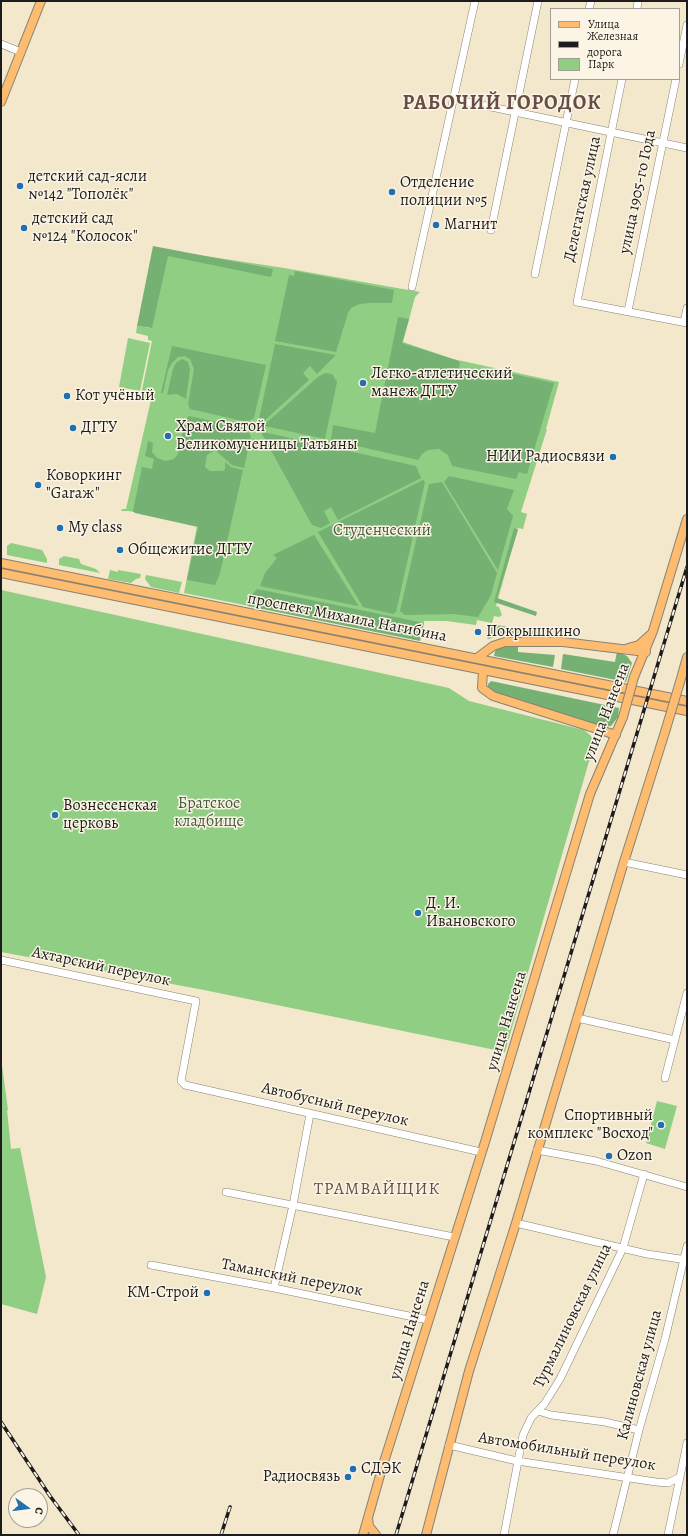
<!DOCTYPE html>
<meta charset="utf-8">
<style>
body{margin:0}
#map{position:relative;width:688px;height:1536px;overflow:hidden;background:#f3e7cc;font-family:Alegreya,serif}
canvas{display:block}
.frame{position:absolute;inset:0;border:2px solid #1c1c1c;pointer-events:none}
.legend{position:absolute;left:550px;top:8px;width:130px;height:72px;box-sizing:border-box;background:#fcf5e5;border:1px solid #a29e95;margin:0;padding:5px 7px;list-style:none;font-size:12px;color:#1c1c1c}
.legend li{display:flex;align-items:center;gap:8px;height:20px}
.legend b{width:20px;border:1px solid #a29e95}
.north{position:absolute;left:8px;top:1488px;width:40px;height:40px;box-sizing:border-box;background:#fcf5e5;border:1px solid #a29e95;border-radius:50%;rotate:104deg;font-size:11px;font-weight:700;line-height:16px;text-align:center;color:#1c1c1c}
.north::after{content:'';display:block;margin:auto;width:14px;height:18px;background:#1f6fb2;clip-path:polygon(50% 0,100% 100%,50% 72%,0 100%)}
</style>
<div id="map">
<canvas width="688" height="1536"></canvas>
<div class="frame"></div>
<ul class="legend">
<li><b style="height:5px;background:#fdbc6f"></b>Улица</li>
<li><b style="height:5px;background:#1c1c1c"></b>Железная дорога</li>
<li><b style="height:11px;background:#90ce84"></b>Парк</li>
</ul>
<div class="north">С</div>
</div>
<script>
const ctx = document.querySelector('canvas').getContext('2d');
ctx.lineJoin = 'round';
function fill(path, color) { ctx.fillStyle = color; ctx.fill(path, 'evenodd'); }
const toPath = rows => new Path2D(rows.map(r => 'M' + r).join(''));
function strokePath(path, color, width, dash) { ctx.strokeStyle = color; ctx.lineWidth = width; ctx.lineCap = dash ? 'butt' : 'round'; ctx.setLineDash(dash || []); ctx.stroke(path); }
function drawText(font, color, halo, rows, align = 'center') {
  ctx.font = font + ' Alegreya,serif'; ctx.lineWidth = 3; ctx.setLineDash([]); ctx.textBaseline = 'middle'; ctx.strokeStyle = halo; ctx.fillStyle = color; for (const [text, x, y, turn = 0] of rows) {
    ctx.save(); ctx.translate(x, y); ctx.rotate((+turn || 0) * Math.PI / 180); ctx.textAlign = isNaN(turn) ? turn : align; if (halo) ctx.strokeText(text, 0, 0); ctx.fillText(text, 0, 0); ctx.restore();
  }
}
fill(toPath([
 [166,250,284,268,420,292,415,297,403,342,453,359,559,382,546,429,547,429,521,512,527,514,523,529,518,528,498,599,496,606,499,607,502,615,499,617,494,616,492,623,477,620,476,625,446,621,424,621,420,640,184,593,197,526,129,511,121,511,122,509,126,509,151,400,141,395,152,341,148,340,148,336,136,333,137,326,150,328],
 [128,338,150,343,140,391,119,387],
 [11,543,42,550,47,559,47,563,7,555,7,546],
 [64,556,79,559,81,564,96,569,100,573,59,565,59,559],
 [110,570,118,572,118,570,141,574,140,578,136,579,131,583,108,579],
 [146,575,182,582,179,593,151,587,145,579],
 [1,590,449,688,469,701,584,730,591,736,594,744,505,1052,204,990,1,952],
 [1,1058,8,1110,7,1110,11,1149,20,1148,46,1277,37,1314,1,1304],
 [657,1101,677,1106,665,1149,646,1143]
]), '#90ce84');
fill(toPath([
 [153,246,273,269,271,277,168,256,152,328,137,326],
 [295,271,394,290,392,303,369,303,360,304,351,308,348,313,336,352,275,341,289,275,294,276],
 [398,317,409,319,402,343,456,360,460,362,459,368,484,373,486,368,554,383,527,474,519,472,516,479,452,466,448,455,439,449,428,450,422,454,418,460,331,440,333,425,375,433],
 [275,344,336,355,317,374,310,366,303,373,309,380,263,422,259,419],
 [172,346,266,365,254,418,247,422,190,409,188,404,194,369,190,359,185,356,178,357,172,363,168,370,163,393,161,393],
 [182,359,188,362,190,370,186,399,177,394,167,395,173,369,176,363],
 [325,373,332,374,337,382,325,439,265,426,264,425,318,377],
 [189,416,245,428,251,436,244,468,232,465,215,450,207,455,205,467,210,471,223,471,225,469,225,462,231,467,243,470,220,573,215,585,187,580,198,527,135,513,133,511,142,467,152,469,154,459,145,456,148,441,153,443,152,452,157,458,166,461,174,459,178,454,185,420],
 [263,432,416,466,421,478,338,520,331,507,324,511,330,523,321,528,312,525,262,434],
 [449,476,514,490,507,509,513,516,498,570,444,482],
 [423,480,425,482,396,612,393,614,363,607,318,532],
 [442,482,497,573,491,595,478,617,454,614,405,615,400,611,429,484],
 [514,528,518,530,497,598,537,612,536,616,494,602],
 [314,535,358,605,358,606,260,586,265,573,277,558,273,555],
 [257,589,424,623,420,641,248,606,252,595],
 [489,624,536,631,546,636,500,636,488,639,486,636],
 [501,646,518,646,518,652,555,655,553,667,494,656,495,651],
 [617,651,627,656,632,663,626,682,561,669,563,654,615,662],
 [491,681,619,708,618,717,611,726,601,727,492,693,488,689,488,684]
]), '#74b172');
const minor = toPath([
 [589,9,591,1],
 [637,9,638,1],
 [1,44,21,52],
 [679,64,687,25],
 [622,79,577,302,687,323],
 [453,99,687,148],
 [491,230,538,1],
 [535,274,575,79],
 [412,287,475,1],
 [628,311,676,79],
 [684,322,687,308],
 [624,862,687,875],
 [1,960,196,1001,181,1081,185,1085,481,1152],
 [577,1018,675,1040],
 [665,1078,687,993],
 [537,1150,596,1161,687,1187],
 [226,1192,454,1237],
 [516,1223,647,1254,687,1260],
 [151,1265,274,1288,428,1320],
 [274,1288,293,1205,310,1114],
 [538,1411,551,1415,605,1422,639,1430],
 [449,1445,517,1461,656,1482,668,1483,680,1477],
 [504,1535,523,1435,531,1418,545,1403,560,1379,623,1248,644,1174],
 [613,1535,639,1430,665,1339,687,1246],
 [668,1535,687,1443]
]);
const major = toPath([
 [1,102,41,1],
 [1,563,687,701],
 [1,573,687,711],
 [628,648,639,645,650,635],
 [477,658,493,646,505,642,563,642,646,652],
 [483,670,482,688,493,696,616,735],
 [634,677,653,631,687,519],
 [680,682,687,657],
 [368,1518,369,1526,376,1535],
 [363,1535,383,1465,485,1142,590,794,623,717],
 [426,1535,469,1371,516,1223,623,865,665,732]
]);
strokePath(minor, '#888274', 8);
strokePath(major, '#888274', 10);
strokePath(minor, '#fff', 7);
strokePath(major, '#fdbc6f', 8);
const rail = toPath([
 [1,1422,50,1496,79,1535],
 [221,1535,230,1507],
 [396,1535,687,567]
]);
strokePath(rail, '#1c1c1c', 3.5);
strokePath(rail, '#fcf5e5', 2, [6]);
const majorBridge = toPath([
 [623,717,634,677],
 [665,732,680,682]
]);
strokePath(majorBridge, '#888274', 10, []);
strokePath(majorBridge, '#fdbc6f', 8);
for (const [x, y, r, color] of [
 [20,186,4,"#1f6fb2"],
 [392,192,4,"#1f6fb2"],
 [436,225,4,"#1f6fb2"],
 [24,228,4,"#1f6fb2"],
 [363,383,4,"#1f6fb2"],
 [67,396,4,"#1f6fb2"],
 [73,428,4,"#1f6fb2"],
 [168,436,4,"#1f6fb2"],
 [613,457,4,"#1f6fb2"],
 [38,485,4,"#1f6fb2"],
 [60,528,4,"#1f6fb2"],
 [120,550,4,"#1f6fb2"],
 [478,632,4,"#1f6fb2"],
 [55,815,4,"#1f6fb2"],
 [418,913,4,"#1f6fb2"],
 [661,1125,4,"#1f6fb2"],
 [609,1156,4,"#1f6fb2"],
 [207,1293,4,"#1f6fb2"],
 [353,1469,4,"#1f6fb2"],
 [348,1477,4,"#1f6fb2"]
]) { const dot = new Path2D(); dot.arc(x, y, r, 0, 2 * Math.PI); ctx.fillStyle = color; ctx.fill(dot); strokePath(dot, '#fcf5e5', 1.5); }
drawText('16px', '#1c1c1c', '#fcf5e5', [
 ["детский сад-ясли",28,177],
 ["№142 \"Тополёк\"",28,195],
 ["Отделение",400,183],
 ["полиции №5",400,201],
 ["детский сад",32,219],
 ["№124 \"Колосок\"",32,237],
 ["Магнит",444,225],
 ["Легко-атлетический",371,374],
 ["манеж ДГТУ",371,392],
 ["Кот учёный",75,396],
 ["Храм Святой",176,427],
 ["Великомученицы Татьяны",176,445],
 ["ДГТУ",81,428],
 ["НИИ Радиосвязи",605,457,"right"],
 ["Коворкинг",46,476],
 ["\"Gаraж\"",46,494],
 ["My class",68,528],
 ["Общежитие ДГТУ",128,550],
 ["Покрышкино",486,632],
 ["Вознесенская",63,806],
 ["церковь",63,824],
 ["Д. И.",426,904],
 ["Ивановского",426,922],
 ["Спортивный",653,1116,"right"],
 ["комплекс \"Восход\"",653,1134,"right"],
 ["Ozon",617,1156],
 ["КМ-Строй",199,1293,"right"],
 ["СДЭК",361,1469],
 ["Радиосвязь",340,1477,"right"]
], 'left');
drawText('16px', '#1c1c1c', '#fcf5e5', [
 ["улица 1905-го Года",638,192,-78],
 ["Делегатская улица",583,199,-78],
 ["проспект Михаила Нагибина",347,618,11],
 ["улица Нансена",607,712,-69],
 ["Ахтарский переулок",101,967,12],
 ["улица Нансена",507,1021,-73],
 ["Автобусный переулок",335,1105,13],
 ["Таманский переулок",292,1278,11],
 ["Турмалиновская улица",573,1316,-64],
 ["улица Нансена",410,1330,-73],
 ["Калиновская улица",640,1375,-75],
 ["Автомобильный переулок",567,1452,9]
]);
drawText('16px', '#455a40', '#fcf5e5', [
 ["Студенческий",382,531],
 ["Братское",209,804],
 ["кладбище",209,822]
]);
ctx.letterSpacing = '1px';
drawText('17px', '#674d48', '#fcf5e5', [
 ["ТРАМВАЙЩИК",377,1190]
]);
ctx.letterSpacing = '0px';
ctx.letterSpacing = '1px';
drawText('bold 20px', '#674d48', '#fcf5e5', [
 ["РАБОЧИЙ ГОРОДОК",502,104]
]);
ctx.letterSpacing = '0px';
</script>
